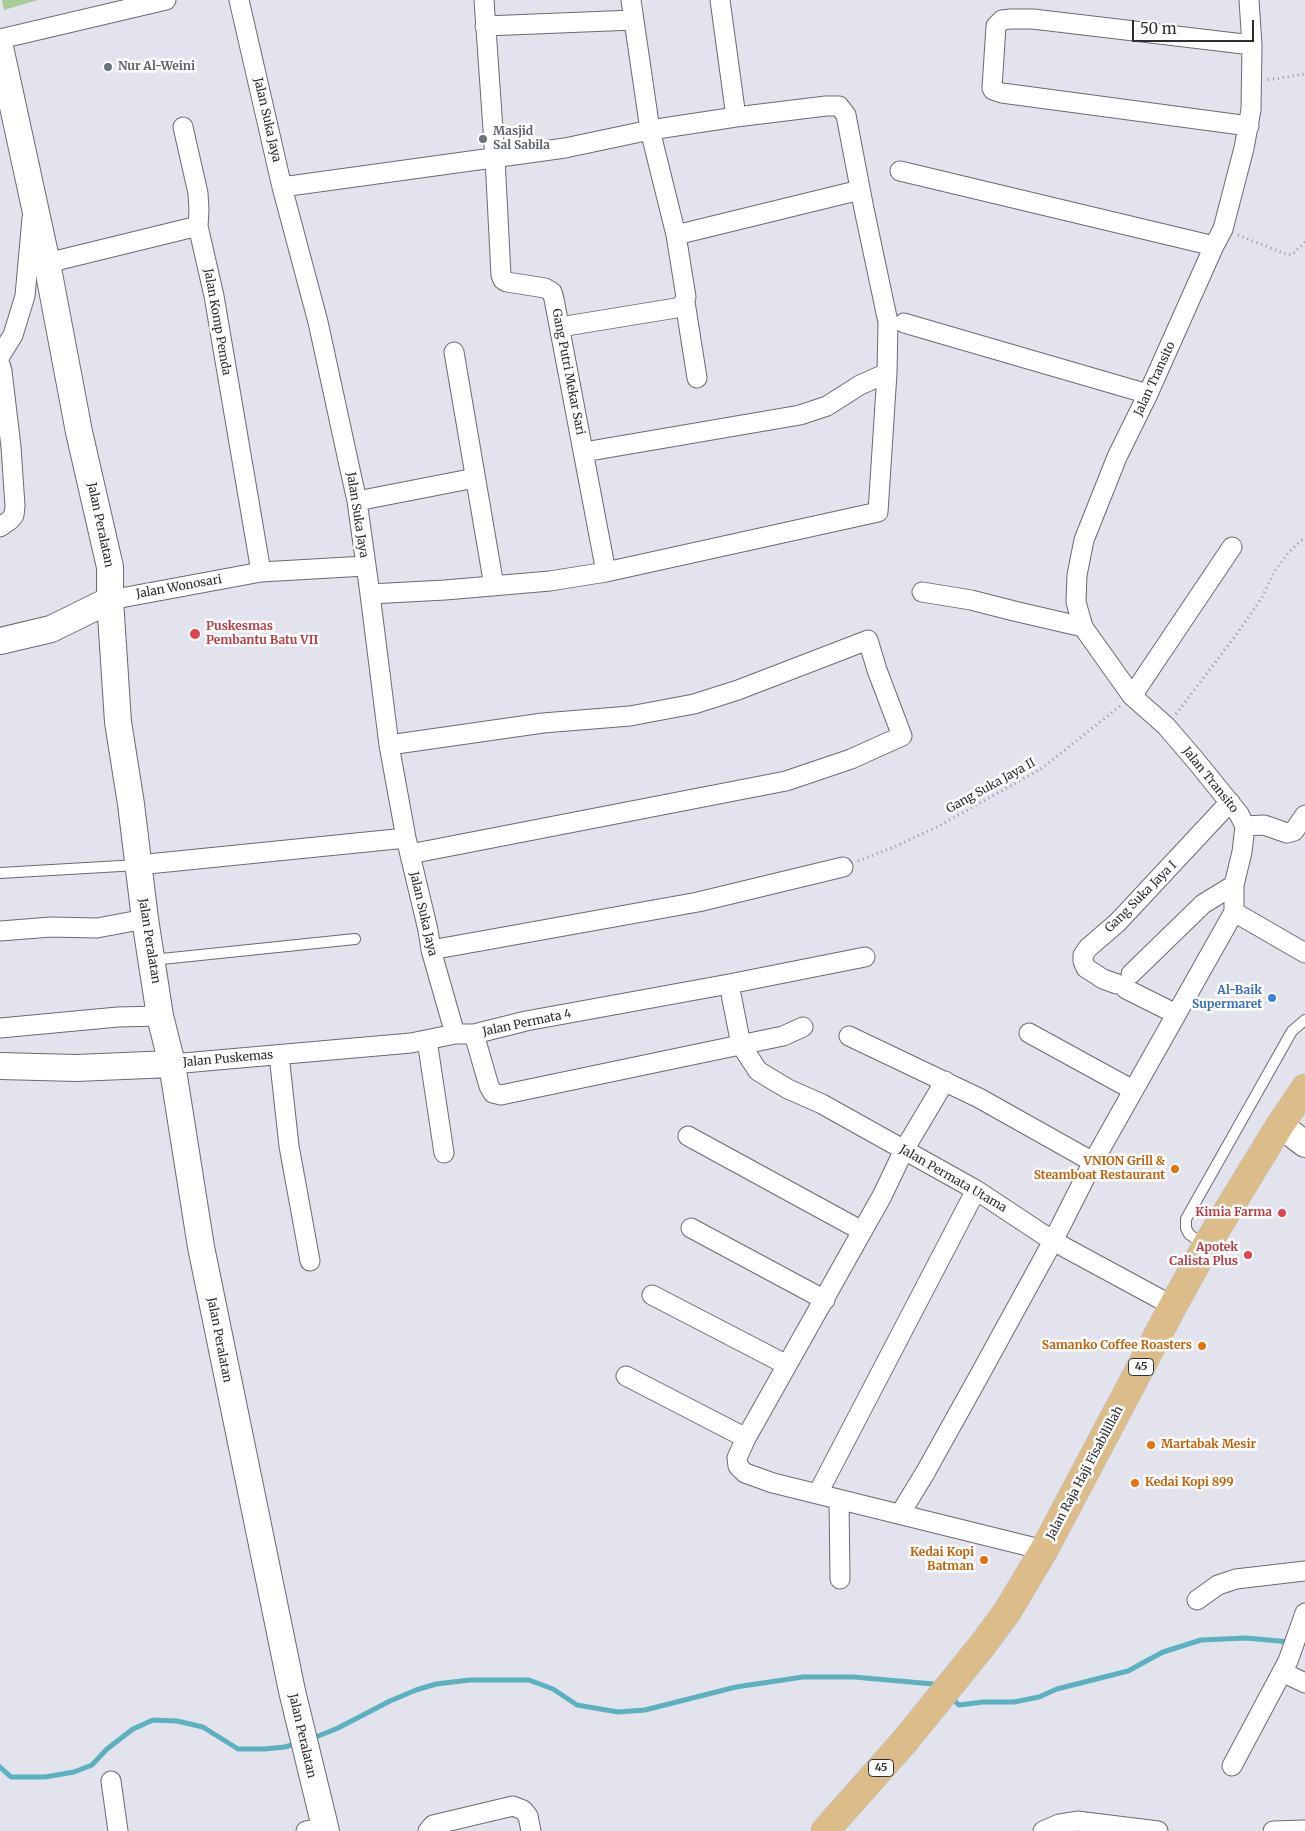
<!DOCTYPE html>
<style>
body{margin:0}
#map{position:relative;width:1305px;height:1831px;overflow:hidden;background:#e2e3ec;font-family:Merriweather,serif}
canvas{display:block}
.scale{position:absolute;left:1132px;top:20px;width:122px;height:22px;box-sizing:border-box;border:2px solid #2d2d31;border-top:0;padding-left:6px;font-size:15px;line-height:18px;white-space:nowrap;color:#2d2d31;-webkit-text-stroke:4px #fff;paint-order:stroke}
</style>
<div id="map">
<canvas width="1305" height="1831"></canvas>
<div class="scale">50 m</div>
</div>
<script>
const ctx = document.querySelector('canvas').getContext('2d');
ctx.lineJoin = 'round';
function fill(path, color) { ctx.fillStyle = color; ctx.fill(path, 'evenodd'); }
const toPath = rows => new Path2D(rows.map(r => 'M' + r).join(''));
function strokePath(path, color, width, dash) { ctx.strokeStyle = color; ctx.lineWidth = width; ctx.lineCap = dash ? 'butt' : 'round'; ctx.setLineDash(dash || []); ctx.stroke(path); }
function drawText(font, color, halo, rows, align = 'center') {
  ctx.font = font + ' Merriweather,serif'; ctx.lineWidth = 5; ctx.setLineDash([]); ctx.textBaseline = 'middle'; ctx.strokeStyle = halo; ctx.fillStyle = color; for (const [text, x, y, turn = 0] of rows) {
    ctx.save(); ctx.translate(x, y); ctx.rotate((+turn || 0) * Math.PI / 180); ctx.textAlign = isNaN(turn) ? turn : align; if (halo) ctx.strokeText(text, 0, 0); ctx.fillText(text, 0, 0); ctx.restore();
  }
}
fill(toPath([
 [2,0,38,0,4,10]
]), '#a9cc99');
strokePath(toPath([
 [950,1697,959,1705,983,1702,1014,1702,1039,1697,1057,1689,1128,1671,1163,1652,1201,1640,1246,1638,1290,1642],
 [311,1739,338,1728,390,1701,416,1690,436,1684,470,1680,529,1680,553,1689,577,1705,618,1712,645,1710,736,1687,803,1677,854,1677,933,1684,937,1687],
 [0,1767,11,1777,45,1777,74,1772,92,1765,107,1749,133,1729,153,1720,177,1721,203,1727,238,1749,264,1749,285,1747,298,1743]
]), '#5bb1bf', 5);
const lane = toPath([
 [0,873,138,865],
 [152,960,355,939],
 [1205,1246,1189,1234,1186,1228,1186,1219,1292,1031,1305,1020]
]);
const street = toPath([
 [239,0,282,187,318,322,349,465,357,501,370,594,389,745,406,838,428,930,431,950,455,1034],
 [484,0,495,158,501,275,503,280,507,282,545,288,552,292,554,299,606,572],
 [720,0,736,117],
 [1249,0,1252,45,1251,110,1244,148,1223,229,1214,246,1148,394,1117,457,1084,540,1077,575,1076,602,1083,627,1132,696,1166,726,1196,761,1239,814,1245,826,1242,852,1234,885,1234,912,1305,953],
 [485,26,634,20],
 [0,39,166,0],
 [1249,126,1002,93,993,90,992,88,996,26,1002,20,1011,19,1033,19,1252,45],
 [183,127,198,193,199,210,198,226],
 [900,171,1214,246],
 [282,187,565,148,650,130,736,117,826,106,839,106,846,115,864,209,888,322,887,373,878,512,606,572,550,581,445,590,370,594],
 [676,235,860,190],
 [47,263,198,226,214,296,261,572],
 [685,302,697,378],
 [904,323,1148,394],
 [560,327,676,308,682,306,686,297,676,235,650,130,631,0],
 [454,352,494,586],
 [0,356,13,335,25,296,32,218],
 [0,364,2,371,11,447,15,506,14,515,10,520,0,527],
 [584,452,800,415,827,406,860,385,887,373],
 [357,501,475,478],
 [922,592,971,600,1014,611,1083,627],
 [110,600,261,572,365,566],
 [1132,696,1232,547],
 [389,745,543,723,630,716,694,704,738,690,868,640,877,670,902,736,851,759,786,781,410,854],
 [1245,826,1264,825,1287,833,1294,831,1305,815],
 [138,865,406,838],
 [0,931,51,927,97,928,145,919],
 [431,950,698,902,843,867],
 [1131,974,1203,904,1234,885],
 [729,984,741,1045,758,1071,788,1089,822,1104,976,1190,1053,1241,1173,1306],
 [1117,984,1103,979,1086,968,1083,961,1083,955,1088,948,1118,922,1230,802],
 [1126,989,1176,1014],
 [0,1028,118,1017,160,1016],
 [1029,1033,1133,1090],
 [474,1034,489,1086,493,1093,501,1095,783,1036,803,1027],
 [849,1036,979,1098,1093,1162],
 [427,1040,444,1153],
 [279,1055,289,1146,310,1261],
 [172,1064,411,1043,455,1034,474,1034,526,1021,729,984,865,957],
 [945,1081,904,1150,882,1196,746,1438,737,1458,738,1466,745,1473,773,1483,1044,1550],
 [688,1136,862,1231],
 [691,1228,825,1300],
 [652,1295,787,1365],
 [626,1376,746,1438],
 [818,1493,976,1190],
 [839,1499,840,1579],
 [900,1514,925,1473,979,1376,1053,1241,1093,1162,1234,912],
 [1197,1600,1218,1585,1236,1579,1305,1571],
 [1282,1672,1305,1683],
 [1232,1766,1288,1661,1305,1613],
 [111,1781,118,1831],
 [306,1831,325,1827],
 [428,1831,433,1825,513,1806,523,1810,528,1816,531,1831],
 [1043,1831,1059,1824,1077,1821,1158,1831],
 [1273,1831,1305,1830]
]);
const secondary = toPath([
 [0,47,47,263,79,432,110,567,110,600,118,722,131,804,145,919,160,1016,172,1064,201,1247,292,1691,326,1831],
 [0,641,51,629,110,600],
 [0,1066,76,1068,172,1064],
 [1280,1125,1305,1144]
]);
const primary = toPath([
 [825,1831,904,1742,981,1647,1007,1612,1044,1550,1173,1306,1206,1246,1280,1125,1305,1088]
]);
strokePath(lane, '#6a6a73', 12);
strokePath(street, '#6a6a73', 21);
strokePath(secondary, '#6a6a73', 28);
strokePath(primary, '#c0c0c1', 29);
strokePath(toPath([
 [1268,80,1305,74],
 [1238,235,1288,255,1293,254,1305,242],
 [1176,714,1236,635,1261,599,1274,572,1289,552,1305,537],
 [858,861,894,847,937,827,1041,769,1120,706]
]), '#96969d', 3, [1, 4]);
strokePath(lane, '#fff', 10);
strokePath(street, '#fff', 19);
strokePath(secondary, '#fff', 26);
strokePath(primary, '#dcbd89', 28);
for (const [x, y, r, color] of [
 [108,67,5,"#6b7280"],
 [483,139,5,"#6b7280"],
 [195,634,6,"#e0444e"],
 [1272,998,5,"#3f7fe0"],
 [1175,1169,5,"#e8710a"],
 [1282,1213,5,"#e0444e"],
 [1248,1255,5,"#e0444e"],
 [1202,1346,5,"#e8710a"],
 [1151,1445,5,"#e8710a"],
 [1135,1483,5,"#e8710a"],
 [984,1560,5,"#e8710a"]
]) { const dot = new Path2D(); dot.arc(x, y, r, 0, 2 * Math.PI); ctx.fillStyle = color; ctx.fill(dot); strokePath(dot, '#fff', 2); }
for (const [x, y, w] of [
 [1141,1367,25],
 [881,1768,25]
]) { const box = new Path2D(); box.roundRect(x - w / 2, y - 8.5, w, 17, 4); ctx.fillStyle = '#fff'; ctx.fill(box); strokePath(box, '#2d2d31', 1); }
drawText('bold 11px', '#2d2d31', null, [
 ["45",1141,1367],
 ["45",881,1768]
]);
drawText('bold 12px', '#5b616d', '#fff', [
 ["Nur Al-Weini",118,67],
 ["Masjid",493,132],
 ["Sal Sabila",493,146]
], 'left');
drawText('12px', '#2d2d31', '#fff', [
 ["Jalan Suka Jaya",267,120,77],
 ["Jalan Komp Pemda",217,322,80],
 ["Gang Putri Mekar Sari",568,372,79],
 ["Jalan Transito",1155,379,-65],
 ["Jalan Suka Jaya",357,515,81],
 ["Jalan Peralatan",100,525,78],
 ["Jalan Wonosari",179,587,-10],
 ["Jalan Transito",1210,780,51],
 ["Gang Suka Jaya II",991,786,-29],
 ["Gang Suka Jaya I",1141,897,-45],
 ["Jalan Suka Jaya",423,914,77],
 ["Jalan Peralatan",149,941,81],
 ["Jalan Permata 4",527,1023,-12],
 ["Jalan Puskemas",228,1059,-5],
 ["Jalan Permata Utama",953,1179,30],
 ["Jalan Peralatan",219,1340,79],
 ["Jalan Raja Haji Fisabilillah",1085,1473,-62],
 ["Jalan Peralatan",302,1736,77]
]);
drawText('bold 12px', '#be3a42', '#fff', [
 ["Puskesmas",206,627,"left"],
 ["Pembantu Batu VII",206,641,"left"],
 ["Kimia Farma",1272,1213],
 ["Apotek",1238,1248],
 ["Calista Plus",1238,1262]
], 'right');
drawText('bold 12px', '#366cbe', '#fff', [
 ["Al-Baik",1262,991],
 ["Supermaret",1262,1005]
], 'right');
drawText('bold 12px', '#c56008', '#fff', [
 ["VNION Grill &",1165,1162],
 ["Steamboat Restaurant",1165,1176],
 ["Samanko Coffee Roasters",1192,1346],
 ["Martabak Mesir",1161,1445,"left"],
 ["Kedai Kopi 899",1145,1483,"left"],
 ["Kedai Kopi",974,1553],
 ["Batman",974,1567]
], 'right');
</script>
